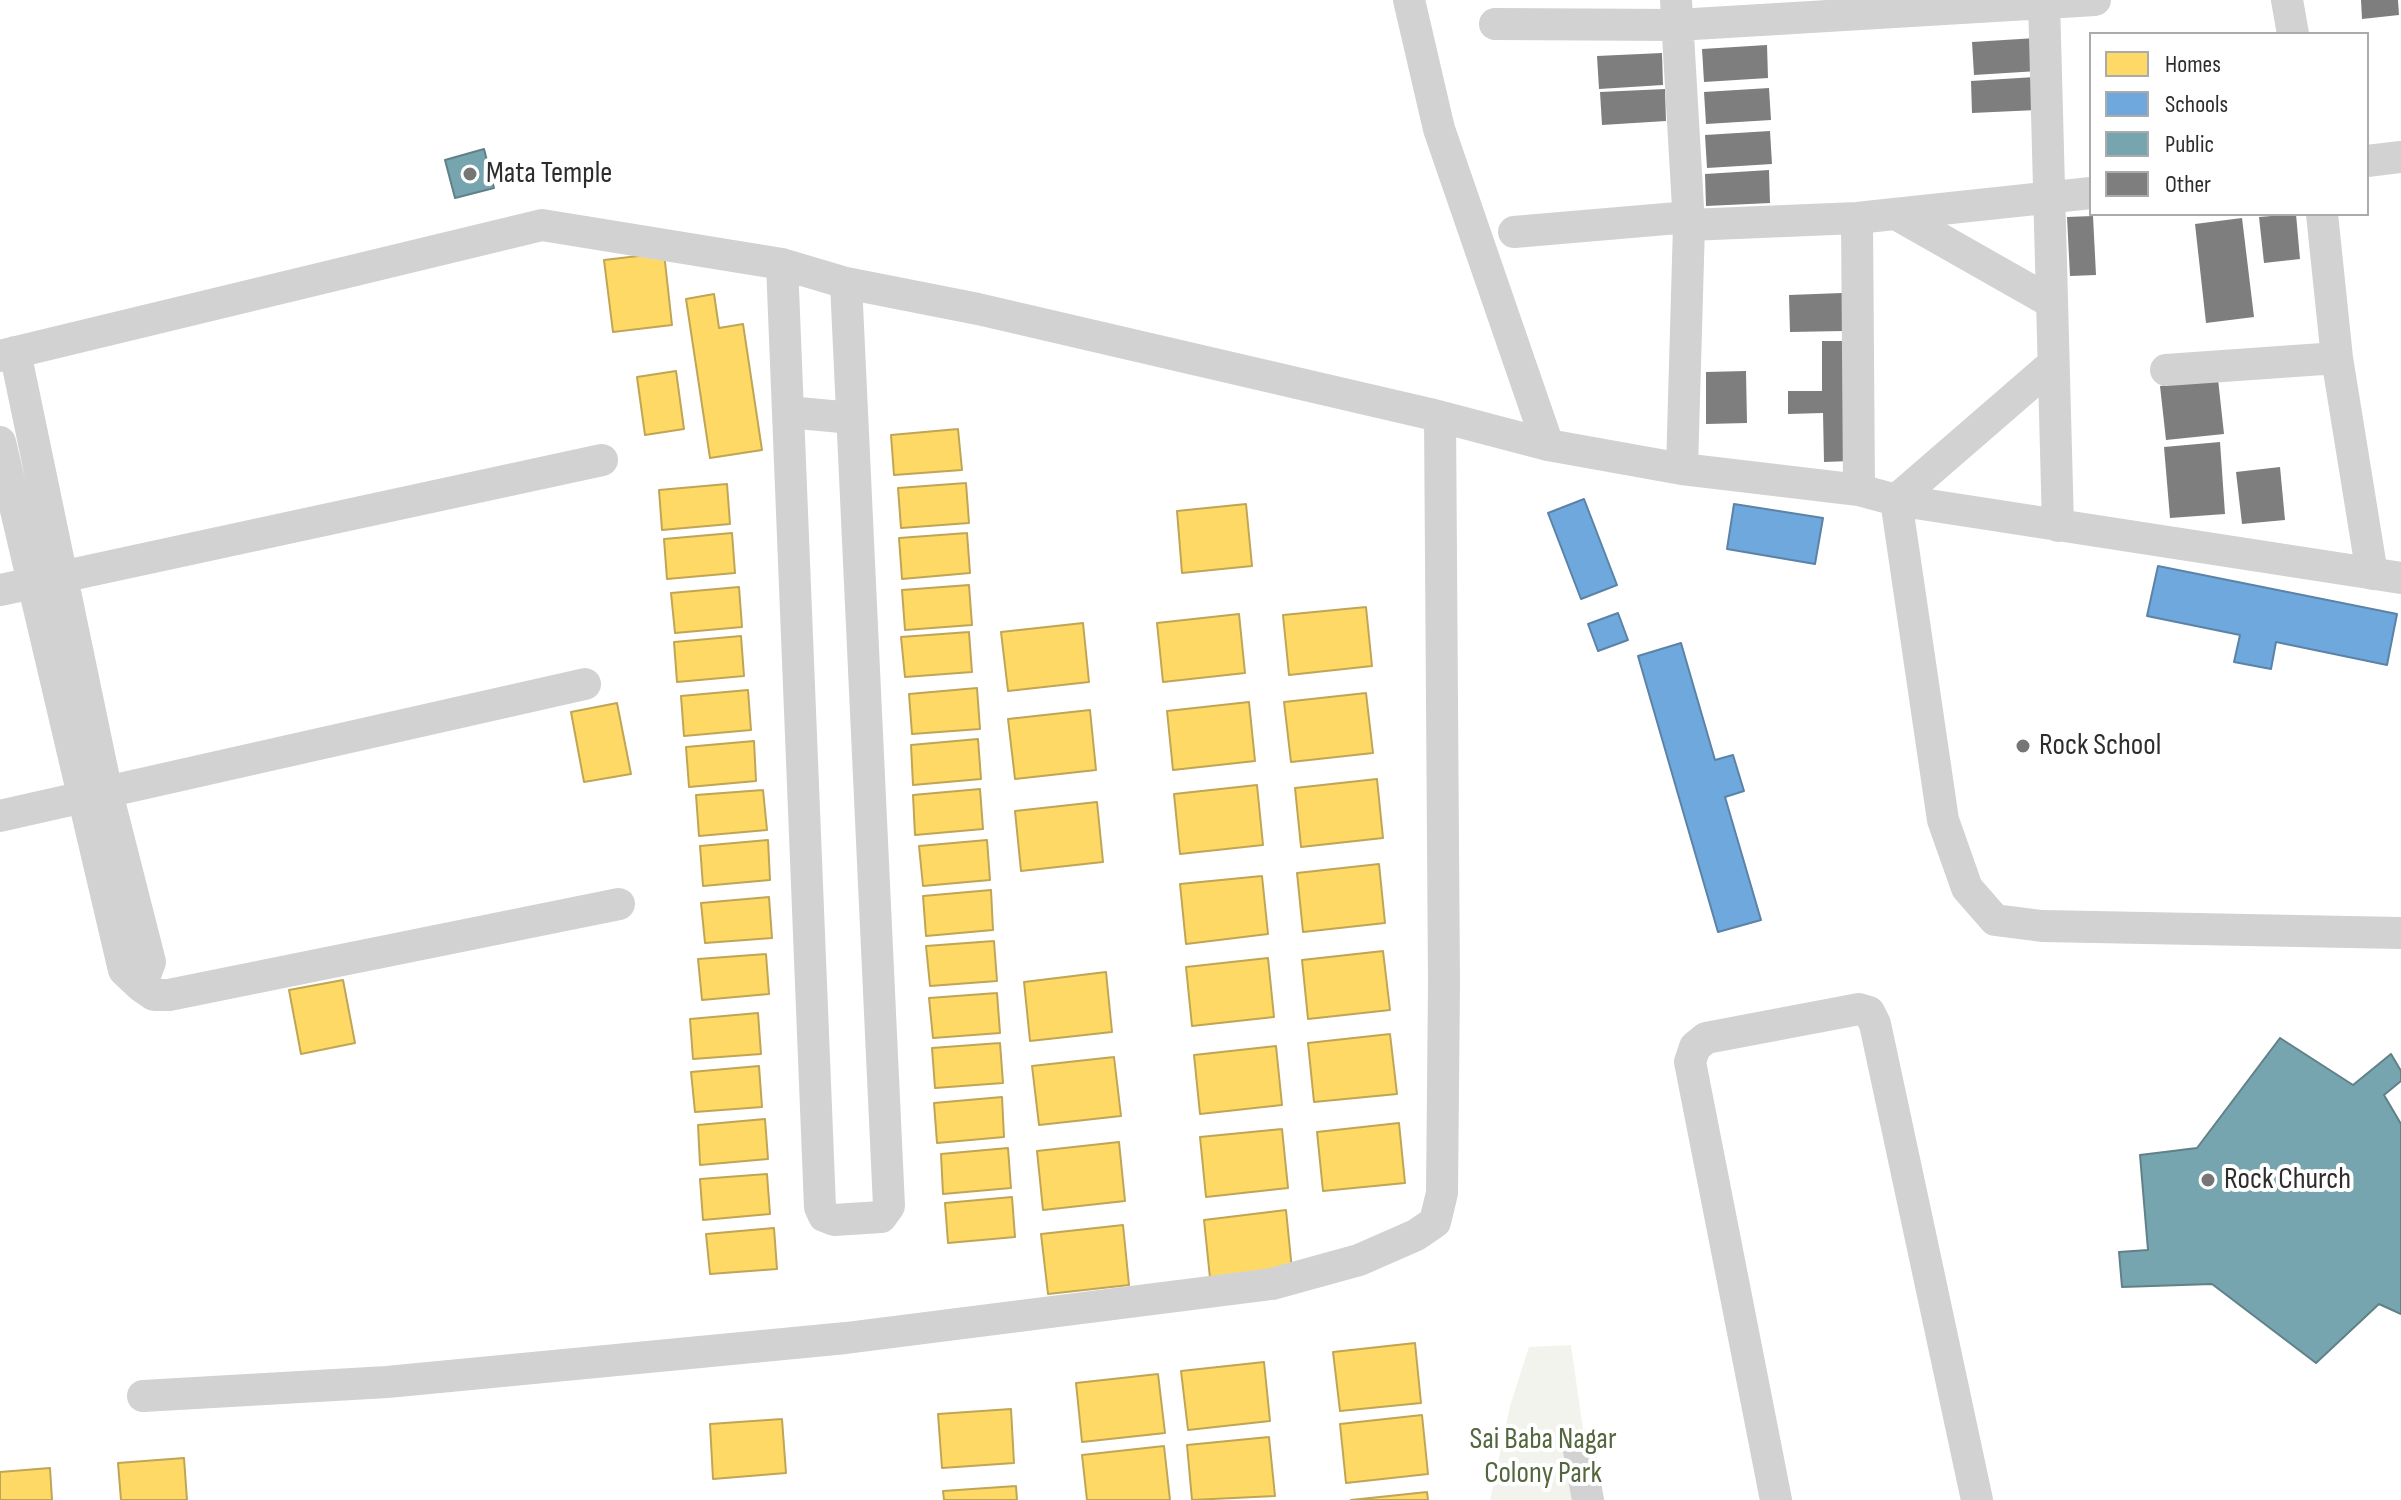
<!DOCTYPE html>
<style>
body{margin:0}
#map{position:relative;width:2401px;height:1500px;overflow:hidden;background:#fff;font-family:"Sofia Sans Condensed",sans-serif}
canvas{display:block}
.legend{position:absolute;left:2089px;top:32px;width:280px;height:184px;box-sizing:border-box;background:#fff;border:2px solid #ababab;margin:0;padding:10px 14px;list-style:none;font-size:24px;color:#2d2d2d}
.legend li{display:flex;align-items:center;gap:16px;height:40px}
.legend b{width:40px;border:2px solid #ababab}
</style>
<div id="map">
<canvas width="2401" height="1500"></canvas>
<ul class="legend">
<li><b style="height:22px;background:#ffd966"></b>Homes</li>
<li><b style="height:22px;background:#6fa8dc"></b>Schools</li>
<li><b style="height:22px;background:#76a5af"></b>Public</li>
<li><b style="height:22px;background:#7e7e7e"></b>Other</li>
</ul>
</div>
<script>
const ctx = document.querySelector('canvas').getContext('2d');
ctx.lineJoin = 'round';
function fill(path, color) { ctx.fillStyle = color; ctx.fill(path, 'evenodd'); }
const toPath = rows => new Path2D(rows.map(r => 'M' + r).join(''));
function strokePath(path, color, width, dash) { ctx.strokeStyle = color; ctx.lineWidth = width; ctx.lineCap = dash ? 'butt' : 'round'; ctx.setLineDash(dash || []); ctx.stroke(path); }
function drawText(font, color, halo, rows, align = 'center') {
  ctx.font = font + ' "Sofia Sans Condensed",sans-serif'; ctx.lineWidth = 8; ctx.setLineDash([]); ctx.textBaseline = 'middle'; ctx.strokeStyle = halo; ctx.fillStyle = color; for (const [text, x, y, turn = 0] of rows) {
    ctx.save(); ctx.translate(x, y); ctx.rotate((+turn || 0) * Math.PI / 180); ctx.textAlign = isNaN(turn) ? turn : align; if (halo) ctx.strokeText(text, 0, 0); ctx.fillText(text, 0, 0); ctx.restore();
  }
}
fill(toPath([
 [1571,1345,1593,1500,1490,1500,1510,1406,1529,1347]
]), '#f1f3ec');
const homes = toPath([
 [664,253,672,325,613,332,604,260,664,253],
 [714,294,719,328,743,324,762,450,710,458,686,299,714,294],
 [676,371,684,429,645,435,637,377,676,371],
 [958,429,962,470,894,475,891,435,958,429],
 [966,483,969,523,901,528,898,488,966,483],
 [727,484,730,524,662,530,659,490,727,484],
 [1246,504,1252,566,1182,573,1177,511,1246,504],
 [732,533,735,573,667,579,664,539,732,533],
 [967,533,970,573,902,579,899,538,967,533],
 [969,585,972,625,905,630,902,590,969,585],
 [739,587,742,627,675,633,671,593,739,587],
 [1366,607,1372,666,1289,675,1283,615,1366,607],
 [1239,614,1245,673,1163,682,1157,623,1239,614],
 [1083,623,1089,682,1008,691,1001,632,1083,623],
 [969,632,972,672,905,677,901,637,969,632],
 [741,636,744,676,677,682,674,642,741,636],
 [977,688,980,729,912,734,909,694,977,688],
 [748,690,751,730,684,736,681,696,748,690],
 [1366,693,1373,753,1291,762,1284,702,1366,693],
 [1249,702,1255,761,1173,770,1167,711,1249,702],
 [617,703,631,774,584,782,571,712,617,703],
 [1090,710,1096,770,1015,779,1008,719,1090,710],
 [978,739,981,779,913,785,911,745,978,739],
 [754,741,756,781,689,787,686,747,754,741],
 [1377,779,1383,838,1301,847,1295,788,1377,779],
 [1257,785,1263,845,1180,854,1174,794,1257,785],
 [980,789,983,829,915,835,913,795,980,789],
 [763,790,767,830,699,836,696,795,763,790],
 [1097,802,1103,862,1021,871,1015,811,1097,802],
 [768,840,770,880,703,886,700,846,768,840],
 [987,840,990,880,923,886,919,846,987,840],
 [1379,864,1385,923,1303,932,1297,873,1379,864],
 [1262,876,1268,934,1186,944,1180,884,1262,876],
 [991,890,993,930,926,936,923,896,991,890],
 [769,897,772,938,705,943,701,903,769,897],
 [994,941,997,981,930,986,926,946,994,941],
 [1383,951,1390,1010,1308,1019,1302,960,1383,951],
 [766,954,769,994,702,1000,698,959,766,954],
 [1268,958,1274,1017,1192,1026,1186,967,1268,958],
 [1106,972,1112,1032,1030,1041,1024,982,1106,972],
 [343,980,355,1043,301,1054,289,990,343,980],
 [997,993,1000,1033,933,1038,929,998,997,993],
 [758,1013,761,1054,693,1059,690,1019,758,1013],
 [1390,1034,1397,1094,1314,1102,1308,1043,1390,1034],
 [1000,1043,1003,1083,935,1088,932,1048,1000,1043],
 [1276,1046,1282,1105,1200,1114,1194,1055,1276,1046],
 [1114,1057,1121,1116,1039,1125,1032,1066,1114,1057],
 [759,1066,762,1107,695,1112,691,1072,759,1066],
 [1002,1097,1004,1137,937,1143,934,1103,1002,1097],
 [765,1119,768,1159,700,1165,698,1125,765,1119],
 [1399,1123,1405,1183,1323,1191,1317,1132,1399,1123],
 [1282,1129,1288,1188,1206,1197,1200,1137,1282,1129],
 [1119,1142,1125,1201,1043,1210,1037,1151,1119,1142],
 [1008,1148,1011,1188,943,1194,941,1154,1008,1148],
 [767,1174,770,1214,703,1220,700,1179,767,1174],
 [1012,1197,1015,1237,948,1243,945,1203,1012,1197],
 [1286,1210,1292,1270,1210,1278,1204,1220,1286,1210],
 [1123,1225,1129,1285,1048,1294,1041,1234,1123,1225],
 [774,1228,777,1269,710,1274,706,1234,774,1228],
 [1415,1343,1421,1403,1340,1411,1333,1352,1415,1343],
 [1264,1362,1270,1421,1188,1430,1181,1371,1264,1362],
 [1158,1374,1165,1433,1082,1442,1076,1383,1158,1374],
 [1011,1409,1014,1463,942,1468,938,1414,1011,1409],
 [1422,1415,1428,1474,1346,1483,1340,1424,1422,1415],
 [782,1419,786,1473,713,1479,710,1424,782,1419],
 [1269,1437,1275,1496,1192,1500,1187,1445,1269,1437],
 [1164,1446,1170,1500,1087,1500,1082,1455,1164,1446],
 [184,1458,187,1500,121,1500,118,1463,184,1458],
 [50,1468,52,1500,0,1500,0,1472,50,1468],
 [1016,1486,1017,1500,944,1500,943,1491,1016,1486],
 [1427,1492,1428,1500,1351,1500,1427,1492]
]);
fill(homes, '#ffd966');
strokePath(homes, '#c0a555', 2);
const schools = toPath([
 [1584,499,1617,585,1581,599,1548,513,1584,499],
 [1734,504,1823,518,1815,564,1727,549,1734,504],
 [2158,566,2397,614,2387,665,2276,642,2271,669,2234,662,2240,635,2147,616,2158,566],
 [1618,613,1628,640,1598,651,1588,624,1618,613],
 [1681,643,1715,760,1733,755,1744,791,1725,797,1761,920,1718,932,1638,656,1681,643]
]);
fill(schools, '#6fa8dc');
strokePath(schools, '#5b83a8', 2);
const public = toPath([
 [484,149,494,188,455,198,445,160,484,149],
 [2280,1038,2353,1085,2391,1054,2401,1071,2401,1081,2384,1095,2401,1124,2401,1314,2379,1304,2316,1363,2212,1284,2122,1287,2119,1252,2148,1250,2140,1155,2197,1148,2280,1038]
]);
fill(public, '#76a5af');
strokePath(public, '#608188', 2);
fill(toPath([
 [2361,0,2398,0,2399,15,2362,19],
 [2036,38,2038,71,1974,75,1972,42],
 [1767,45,1768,78,1704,82,1702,49],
 [1662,53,1663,85,1599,89,1597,56],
 [2035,77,2037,110,1972,113,1971,81],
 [1769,88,1771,120,1706,124,1704,92],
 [1665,89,1666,121,1602,125,1600,92],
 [1770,131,1772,164,1707,168,1705,135],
 [1769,170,1770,203,1706,206,1705,174],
 [2296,214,2300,259,2264,263,2259,217],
 [2093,216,2096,275,2070,276,2067,217],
 [2242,218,2254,317,2206,323,2195,224],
 [1842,293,1843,331,1790,332,1789,295],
 [1822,341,1848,341,1850,461,1824,462,1823,413,1788,414,1788,391,1822,391],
 [1746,371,1747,423,1706,424,1706,372],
 [2218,379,2224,434,2166,440,2160,386],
 [2220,442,2225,514,2170,518,2164,447],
 [2280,467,2285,520,2242,524,2236,472]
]), '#7e7e7e');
strokePath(toPath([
 [1409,0,1439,129,1548,445],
 [1676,0,1689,225,1682,469],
 [2044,0,2058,526],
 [2287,0,2293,34],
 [1495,24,1677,25,2095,0],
 [2367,161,2401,157],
 [1896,214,2051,302],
 [2322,214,2337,358,2372,574],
 [1857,218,1859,490],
 [1689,225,1857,218,2091,193],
 [1514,232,1689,217],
 [782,264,820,1207,824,1216,834,1220,881,1217,889,1206,846,283],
 [15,352,107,793,150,962,141,986],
 [0,356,542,225,782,264,846,283,978,309,1430,414,1548,445,1682,469,1859,490,1896,500,2401,578],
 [2053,364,1896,500,1943,820,1967,888,1995,920,2042,926,2401,933],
 [2166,370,2337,358],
 [788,412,852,418],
 [0,442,124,970,141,986,154,995,169,995,619,904],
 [0,590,602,460],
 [0,816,585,684],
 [143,1396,387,1382,846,1338,1272,1284,1359,1260,1416,1235,1435,1222,1442,1193,1444,984,1440,417],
 [1578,1445,1588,1500],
 [1776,1500,1690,1062,1695,1047,1706,1038,1859,1009,1869,1012,1875,1024,1977,1500]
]), '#d2d2d2', 32);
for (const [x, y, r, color] of [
 [470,174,8,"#767676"],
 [2023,746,8,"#767676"],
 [2208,1180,8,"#767676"]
]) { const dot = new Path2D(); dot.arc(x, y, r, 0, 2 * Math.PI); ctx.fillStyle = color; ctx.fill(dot); strokePath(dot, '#fff', 3); }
drawText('30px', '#2d2d2d', '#fff', [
 ["Mata Temple",486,174],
 ["Rock School",2039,746],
 ["Rock Church",2224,1180]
], 'left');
drawText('30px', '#54663e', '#fff', [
 ["Sai Baba Nagar",1543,1440],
 ["Colony Park",1543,1474]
]);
</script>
